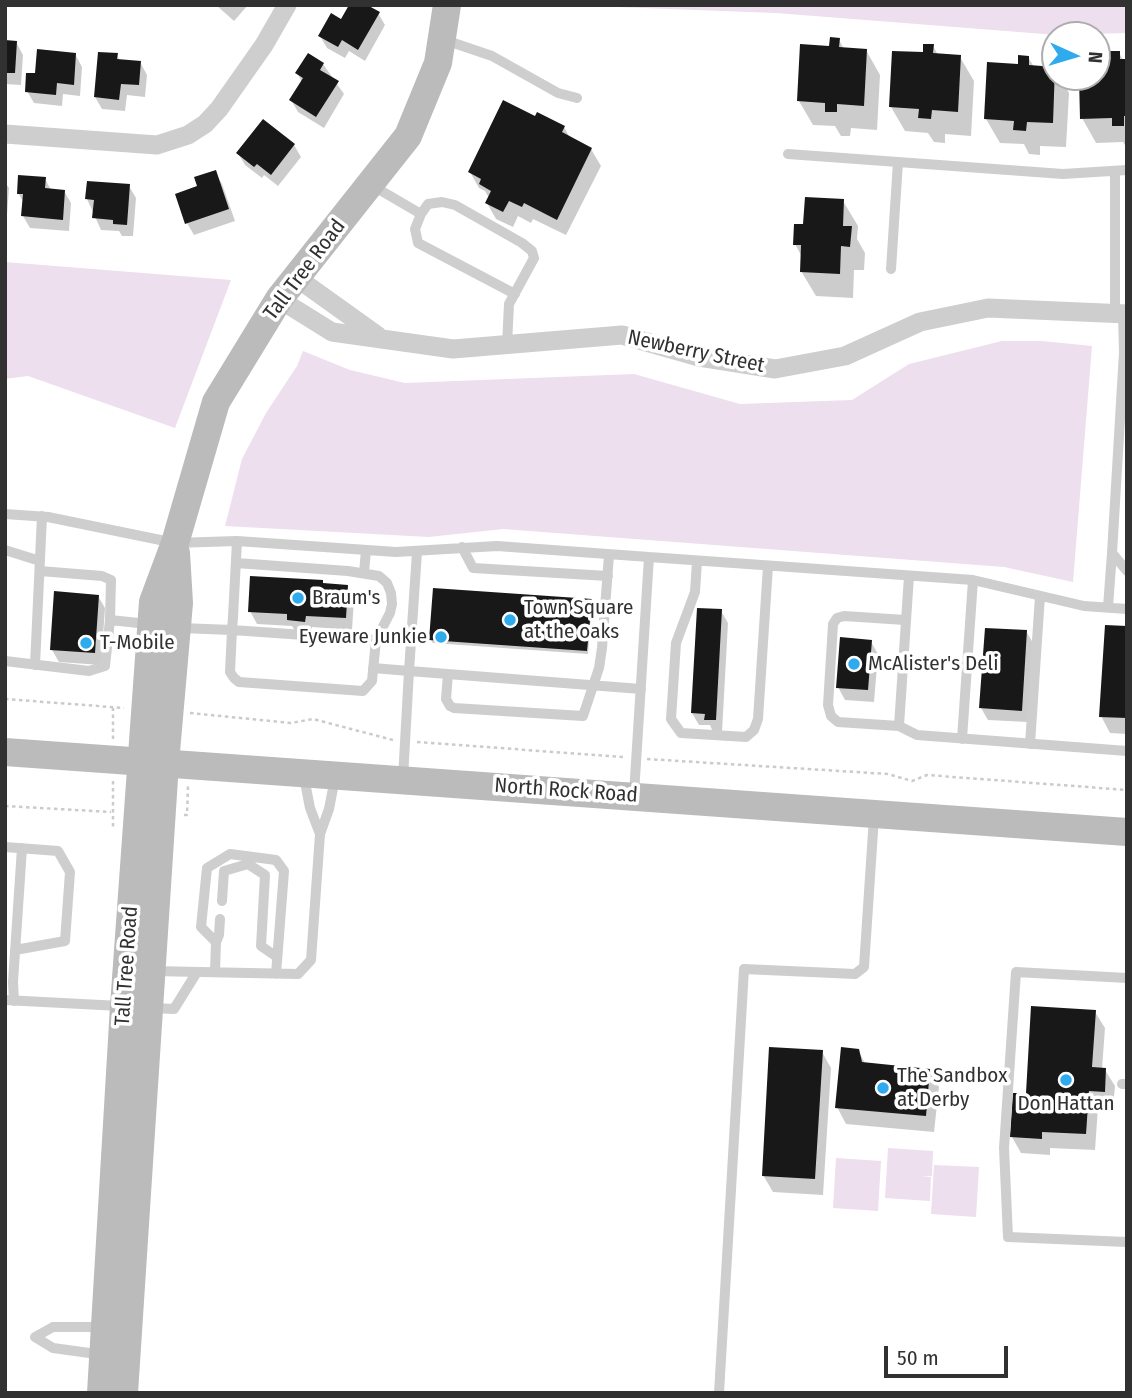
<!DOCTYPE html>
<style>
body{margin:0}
#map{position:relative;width:1132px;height:1398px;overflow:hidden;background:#fff;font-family:"Fira Sans Condensed",sans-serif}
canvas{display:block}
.frame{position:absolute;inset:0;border:7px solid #313131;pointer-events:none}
.north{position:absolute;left:1041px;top:21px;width:70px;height:70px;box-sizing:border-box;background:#fff;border:2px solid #adadad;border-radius:50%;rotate:94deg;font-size:19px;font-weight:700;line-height:28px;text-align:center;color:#313131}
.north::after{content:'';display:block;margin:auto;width:24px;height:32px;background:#2faaec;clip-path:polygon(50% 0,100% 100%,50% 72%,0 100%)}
.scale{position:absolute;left:884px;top:1346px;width:124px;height:32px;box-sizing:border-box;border:4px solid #313131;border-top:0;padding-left:9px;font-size:21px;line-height:24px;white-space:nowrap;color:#313131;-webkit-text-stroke:5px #fff;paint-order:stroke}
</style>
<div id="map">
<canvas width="1132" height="1398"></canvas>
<div class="frame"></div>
<div class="north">N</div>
<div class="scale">50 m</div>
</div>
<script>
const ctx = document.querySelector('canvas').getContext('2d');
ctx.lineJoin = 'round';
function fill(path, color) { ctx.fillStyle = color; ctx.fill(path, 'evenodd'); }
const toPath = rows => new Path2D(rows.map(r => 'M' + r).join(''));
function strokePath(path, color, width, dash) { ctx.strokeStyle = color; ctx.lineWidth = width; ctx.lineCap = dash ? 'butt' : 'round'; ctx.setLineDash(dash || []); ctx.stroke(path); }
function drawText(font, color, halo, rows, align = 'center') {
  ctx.font = font + ' "Fira Sans Condensed",sans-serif'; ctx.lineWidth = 7; ctx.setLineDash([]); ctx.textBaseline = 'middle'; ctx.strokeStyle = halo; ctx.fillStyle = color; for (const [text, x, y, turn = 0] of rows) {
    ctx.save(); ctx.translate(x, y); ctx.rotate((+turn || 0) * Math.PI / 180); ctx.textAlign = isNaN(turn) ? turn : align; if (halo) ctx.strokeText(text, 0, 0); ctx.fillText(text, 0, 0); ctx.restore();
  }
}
fill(toPath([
 [563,5,1127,5,1127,33,1057,35,776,13],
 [5,262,231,280,175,428,28,376,5,379],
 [1002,341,1042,341,1092,346,1073,582,1004,567,503,529,429,537,225,526,242,459,266,413,297,366,303,351,350,370,405,383,634,374,740,404,852,400,909,364],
 [888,1148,933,1151,932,1176,922,1176,931,1177,930,1201,885,1198],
 [836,1158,881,1161,878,1211,833,1208],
 [934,1165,979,1167,976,1217,931,1214]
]), '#eddfee');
fill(toPath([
 [216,5,248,5,234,21],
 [378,13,385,25,365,61,349,51,345,58,327,48,320,36,342,21],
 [839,40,844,49,866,50,880,75,877,130,851,128,850,136,841,136,835,126,813,125,799,101,831,48],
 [5,41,16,42,23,55,21,85,5,84],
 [933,46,938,55,960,57,974,81,971,136,945,134,945,143,934,142,928,133,905,131,891,107],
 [1119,53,1124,61,1127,61,1127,148,1123,142,1096,143,1082,118,1081,77,1097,77,1097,63,1110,63],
 [75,54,82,67,80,96,63,94,62,106,34,103,27,91,37,75],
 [117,55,120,61,140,62,147,75,145,97,127,95,125,111,102,109,95,97],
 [1028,57,1034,67,1055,68,1055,77,1060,77,1069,93,1066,147,1040,146,1040,155,1029,154,1024,144,1000,143,986,119,1020,66],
 [323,64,344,94,324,128,298,112,291,100,302,82,297,73],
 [536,119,564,127,570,138,591,149,601,166,566,235,533,219,531,223,518,216,513,227,496,219,487,203,489,198,485,191,479,188,470,172],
 [294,145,301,157,278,186,264,175,262,178,245,165,238,153],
 [215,172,222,184,235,221,194,235,187,223,199,187],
 [45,179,51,190,64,191,71,203,69,231,30,228,23,216,24,203,18,193],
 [5,182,9,188,6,228,5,228],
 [129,186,136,198,133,236,122,236,119,231,101,230,87,199],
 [843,201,858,226,857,239,865,253,864,270,854,270,853,298,816,296,801,271,802,257,795,244,805,226],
 [324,585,347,587,354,599,352,630,312,627,311,633,296,632,292,626,257,624,250,611],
 [98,596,105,608,101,665,59,662,52,650],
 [591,601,592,604,588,654,433,643,431,640],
 [721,611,728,623,722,732,713,732,710,725,699,725,692,713],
 [1127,628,1127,734,1110,733,1101,716],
 [1026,631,1033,643,1028,722,988,720,981,708],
 [871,642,878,654,874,702,845,700,838,687],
 [1095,1012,1105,1028,1102,1069,1105,1070,1115,1086,1113,1108,1098,1107,1095,1150,1050,1148,1050,1155,1021,1153,1012,1137,1027,1095],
 [858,1050,866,1065,929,1071,939,1087,934,1132,846,1124,837,1107],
 [822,1052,831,1068,823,1195,773,1192,763,1175]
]), '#0003');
fill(toPath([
 [349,5,367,5,380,12,358,50,342,40,338,47,318,36,331,13,341,19],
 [830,37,840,38,839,47,867,49,864,106,837,104,837,112,825,112,825,103,797,101,800,44,829,46],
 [5,40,17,41,15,73,5,73],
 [923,44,934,44,933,53,961,55,958,112,932,110,931,119,918,118,919,109,889,107,892,51,923,52],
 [37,49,76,53,74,85,57,83,56,95,25,92,26,73,35,73],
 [1108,51,1120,51,1120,59,1127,59,1127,116,1124,116,1124,126,1112,126,1112,118,1080,119,1079,77,1097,77,1097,62,1108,61],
 [98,52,118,53,117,59,141,61,139,85,121,84,119,100,94,97],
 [308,53,324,63,320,70,339,81,316,117,289,100,303,78,295,73],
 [1018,55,1029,56,1029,65,1055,67,1053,123,1027,122,1026,131,1013,130,1014,121,984,119,987,62,1018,64],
 [503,100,535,116,537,112,565,126,562,132,592,148,557,220,524,203,522,207,509,201,503,212,485,203,491,191,479,184,481,179,468,172],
 [263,119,295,144,271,175,257,164,254,167,236,153],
 [216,170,229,209,185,224,175,194,197,186,194,177],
 [18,175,46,177,45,188,65,190,63,220,21,216,23,194,17,194],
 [87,181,130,184,127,225,113,224,113,220,92,218,94,200,85,199],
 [805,197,844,199,843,226,852,226,850,247,841,246,840,274,800,272,801,245,793,245,794,224,803,224],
 [250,576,323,580,323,583,348,585,346,618,306,616,305,622,287,620,287,614,248,612],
 [433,588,592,599,587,651,429,640],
 [54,591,99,595,95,653,50,650],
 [697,608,722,609,716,720,704,720,705,714,691,713],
 [1105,625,1127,626,1127,718,1099,717],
 [985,628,1027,630,1022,711,979,708],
 [840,637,872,640,868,690,836,688],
 [1031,1006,1096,1010,1092,1067,1106,1068,1105,1092,1089,1091,1086,1134,1042,1132,1042,1139,1010,1137,1013,1093,1026,1093],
 [769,1047,823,1050,815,1179,762,1176],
 [841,1047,859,1049,862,1062,930,1069,926,1116,835,1108]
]), '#181818');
strokePath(toPath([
 [5,699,124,708],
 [190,713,291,723,313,719,393,740],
 [113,739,113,708],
 [417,742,623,757],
 [647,759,888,774,912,781,927,775,1127,790],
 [113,781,113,827],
 [5,806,111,812],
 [184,815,187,815,188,786]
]), '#cbcbcb', 2.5, [3.5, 3.5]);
strokePath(toPath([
 [442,39,492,56,558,93,577,98],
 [788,154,1063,174,1127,170],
 [373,186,421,214],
 [891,269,898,162],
 [1115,313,1115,171],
 [1123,313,1124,352,1112,553,1127,571],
 [507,345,509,304,534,258,532,251,522,243,455,205,442,202,428,204,421,214,415,229,418,243,515,294],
 [5,514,48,517,175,543,237,541,396,552,497,546,649,557,634,794],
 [462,547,473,568,608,576],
 [5,550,40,561],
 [649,557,973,580,1084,606,1127,609],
 [697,561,695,592,676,643,671,719,681,733,746,737,754,730,758,719,768,566],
 [236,563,348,571,379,576,387,583,391,593,392,604,390,613,376,640],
 [40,571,102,576,111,580,110,620],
 [364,573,366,550],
 [909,576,899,726,917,735,1127,751],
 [1108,607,1112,553],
 [181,628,232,630,376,640,372,681,363,691,239,682,234,678,230,672,232,630,233,617,237,541],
 [5,661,89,671,105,666,110,620,148,624],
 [35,665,42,516],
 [373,668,409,671,417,552],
 [448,674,446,699,450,706,454,708,583,716,599,668,602,648,609,555],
 [899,726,838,722,831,716,828,705,833,624,837,618,844,616,905,620],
 [962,739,973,580],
 [1030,744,1040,596],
 [304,777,310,808,320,834],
 [403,778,409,671,641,689],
 [5,847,58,851,70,872,65,941,15,950],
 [222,901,224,871,248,864,265,875,261,946,277,957],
 [216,942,201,927,207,868,230,854,276,860,284,871,276,974],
 [152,971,298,974,311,960,320,834,329,809,335,778],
 [215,972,216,942,219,935,220,919],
 [1127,978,1016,972,1004,1148,1008,1237,1127,1242],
 [5,1000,120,1006],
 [14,1001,13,982,22,848],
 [153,1008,174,1009,197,972],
 [1122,1084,1127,1084],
 [53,1327,105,1327,127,1342,104,1355,53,1348,35,1337,53,1327],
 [719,1393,744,969,855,974,864,967,874,817]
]), '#cecece', 10);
strokePath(toPath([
 [5,134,157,145,188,135,205,124,219,109,264,45,287,5],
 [297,278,378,336],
 [279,299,332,332,453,349,622,335,699,357,775,369,845,356,920,322,988,308,1127,314]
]), '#cecece', 19);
strokePath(toPath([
 [5,752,1127,832],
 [101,1393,124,1006,153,602,175,543,216,402,279,299,408,136,438,63,447,5],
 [124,1393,165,763,179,603,176,553]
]), '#bbb', 28);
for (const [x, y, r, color] of [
 [298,598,7,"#2faaec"],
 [510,620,7,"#2faaec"],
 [441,637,7,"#2faaec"],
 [86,643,7,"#2faaec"],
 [854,664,7,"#2faaec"],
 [1066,1080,7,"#2faaec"],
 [883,1088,7,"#2faaec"]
]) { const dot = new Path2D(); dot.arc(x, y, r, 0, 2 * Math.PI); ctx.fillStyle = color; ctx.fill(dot); strokePath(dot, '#fff', 2.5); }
drawText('21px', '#313131', '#fff', [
 ["Tall Tree Road",305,270,-53],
 ["Newberry Street",696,352,12],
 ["North Rock Road",566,791,4],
 ["Tall Tree Road",127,966,-86]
]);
drawText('21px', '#313131', '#fff', [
 ["Braum's",312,598],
 ["Town Square",524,608],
 ["at the oaks",524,632],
 ["Eyeware Junkie",427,637,"right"],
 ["T-Mobile",100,643],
 ["McAlister's Deli",868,664],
 ["The Sandbox",897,1076],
 ["at Derby",897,1100],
 ["Don Hattan",1066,1104,"center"]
], 'left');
</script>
